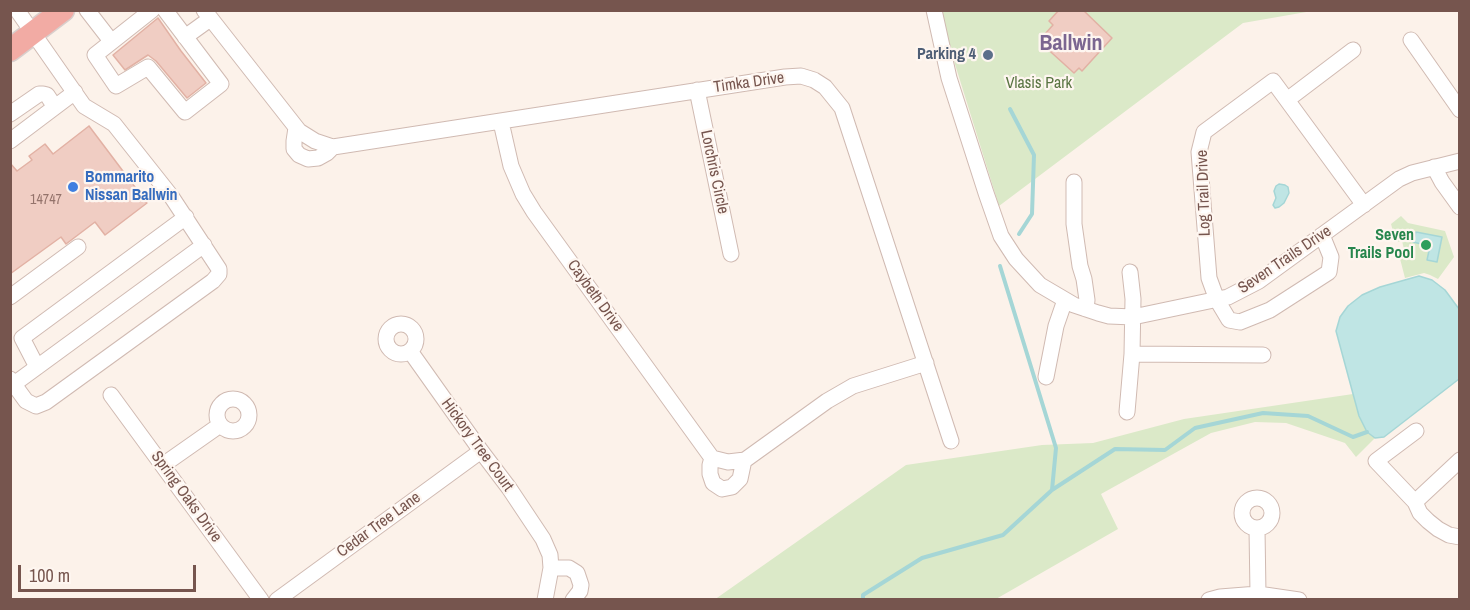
<!DOCTYPE html>
<style>
body{margin:0}
#map{position:relative;width:1470px;height:610px;overflow:hidden;background:#fcf2ea;font-family:"Archivo Narrow",sans-serif}
canvas{display:block}
.frame{position:absolute;inset:0;border:12px solid #76554e;pointer-events:none}
.scale{position:absolute;left:18px;top:565px;width:178px;height:27px;box-sizing:border-box;border:3px solid #76554e;border-top:0;padding-left:8px;font-size:18px;line-height:21px;white-space:nowrap;color:#76554e;-webkit-text-stroke:4px #fef6f0;paint-order:stroke}
</style>
<div id="map">
<canvas width="1470" height="610"></canvas>
<div class="frame"></div>
<div class="scale">100 m</div>
</div>
<script>
const ctx = document.querySelector('canvas').getContext('2d');
ctx.lineJoin = 'round';
function fill(path, color) { ctx.fillStyle = color; ctx.fill(path, 'evenodd'); }
const toPath = rows => new Path2D(rows.map(r => 'M' + r).join(''));
function strokePath(path, color, width, dash) { ctx.strokeStyle = color; ctx.lineWidth = width; ctx.lineCap = dash ? 'butt' : 'round'; ctx.setLineDash(dash || []); ctx.stroke(path); }
function drawText(font, color, halo, rows, align = 'center') {
  ctx.font = font + ' "Archivo Narrow",sans-serif'; ctx.lineWidth = 4.5; ctx.setLineDash([]); ctx.textBaseline = 'middle'; ctx.strokeStyle = halo; ctx.fillStyle = color; for (const [text, x, y, turn = 0] of rows) {
    ctx.save(); ctx.translate(x, y); ctx.rotate((+turn || 0) * Math.PI / 180); ctx.textAlign = isNaN(turn) ? turn : align; if (halo) ctx.strokeText(text, 0, 0); ctx.fillText(text, 0, 0); ctx.restore();
  }
}
fill(toPath([
 [941,11,1312,11,1243,23,999,206,945,32],
 [1401,216,1408,223,1445,231,1454,257,1438,279,1430,275,1424,273,1405,278,1398,251,1404,249,1402,241,1396,242,1391,224],
 [1353,394,1359,416,1367,432,1375,438,1356,457,1345,443,1286,423,1255,422,1211,433,1101,494,1118,529,996,599,714,600,906,465,1042,445,1093,443,1184,419]
]), '#dbe9c8');
const water = toPath([
 [1279,184,1285,185,1288,187,1289,193,1284,203,1279,207,1275,208,1273,205,1276,198,1274,191,1276,186,1279,184],
 [1416,232,1442,237,1437,262,1427,260,1430,246,1413,242,1416,232],
 [1419,276,1432,280,1445,290,1459,309,1459,379,1384,437,1375,438,1367,432,1359,416,1336,331,1340,317,1348,306,1362,295,1380,287,1419,276]
]);
fill(water, '#bfe5e4');
strokePath(water, '#a5d6d6', 1.5);
strokePath(toPath([
 [1010,109,1034,155,1032,214,1019,234],
 [1052,490,1115,449,1165,450,1195,428,1263,413,1308,416,1353,437,1367,432],
 [863,600,863,595,922,558,1003,535,1052,490,1056,448,1000,266]
]), '#a5d6d6', 4);
const building = toPath([
 [1059,10,1083,10,1112,38,1082,71,1079,68,1074,73,1042,44,1048,37,1045,34,1053,25,1049,21,1059,10],
 [158,18,181,51,206,83,187,98,156,61,148,55,125,70,113,55,158,18],
 [89,126,147,203,105,235,95,222,66,244,61,237,10,274,10,163,17,171,32,160,29,156,45,144,53,154,89,126]
]);
fill(building, '#f0cdc3');
strokePath(building, '#e2b1a4', 1.5);
const minor = toPath([
 [87,10,111,41],
 [152,10,95,55,116,86,148,67,185,112,221,84,165,10],
 [204,10,299,131,315,141,333,147,785,77,801,76,814,80,825,87,842,108,951,441],
 [934,10,949,78,986,193,1001,236,1016,259,1040,285,1074,305,1098,313,1109,316,1133,317,1228,297,1259,281,1399,179,1412,173,1460,161],
 [185,37,210,19],
 [1411,40,1460,110],
 [697,90,731,254],
 [1287,100,1364,205],
 [10,114,39,94,43,94,47,95,55,107],
 [501,122,511,166,523,194,534,212,712,458,728,462,745,460,827,401,853,386,926,363],
 [296,128,294,141,294,149,299,155,308,159,318,158,327,153,333,147],
 [10,141,75,92],
 [1434,167,1442,182,1460,207],
 [1074,182,1074,224,1080,266,1084,279,1087,300,1086,309],
 [1322,235,1331,257,1329,272,1270,310,1240,322,1229,320,1217,300,1209,278,1199,152,1204,132,1273,81,1287,100,1353,50],
 [10,297,78,247],
 '386 339a15 15 0 1 1 30 0a15 15 0 1 1-30 0Z',
 [410,351,481,451,509,488,543,539,550,555,551,568,545,600],
 [1132,354,1263,355],
 [37,367,22,338,186,217],
 [1046,377,1056,326,1065,300],
 [10,379,26,401,36,406,46,402,213,281,219,274,219,269,171,196,114,124,84,106,17,10],
 [14,384,204,245],
 [111,395,261,600],
 '217 415a16 16 0 1 1 32 0a16 16 0 1 1-32 0Z',
 [1127,412,1132,354,1133,299,1130,272],
 [1416,431,1376,461,1415,502,1420,513,1428,521,1438,529,1449,535,1460,537],
 [712,458,710,465,710,474,713,483,722,489,732,487,740,479,744,460],
 [163,465,220,425],
 '1242 513a15 15 0 1 1 30 0a15 15 0 1 1-30 0Z',
 [1415,502,1460,460],
 [1257,529,1258,594],
 [551,568,569,568,577,573,581,585,580,591,573,600],
 [277,600,481,451],
 [1209,600,1220,597,1258,594,1299,600]
]);
const highway = toPath([
 [10,50,63,10]
]);
strokePath(minor, '#d0bab2', 17);
strokePath(highway, '#d9cfcd', 25);
strokePath(minor, '#fff', 15);
strokePath(highway, '#f2aba4', 22);
for (const [x, y, r, color] of [
 [988,55,6,"#5c6f8a"],
 [73,187,6,"#3f7fe0"],
 [1426,245,6,"#2e9e5b"]
]) { const dot = new Path2D(); dot.arc(x, y, r, 0, 2 * Math.PI); ctx.fillStyle = color; ctx.fill(dot); strokePath(dot, '#fef6f0', 2); }
drawText('14px', '#94736b', null, [
 ["14747",46,200]
]);
drawText('bold 16px', '#4e5e75', '#fef6f0', [
 ["Parking 4",976,55]
], 'right');
drawText('16px', '#76554e', '#fef6f0', [
 ["Timka Drive",749,83,-8],
 ["Lorchris Circle",714,172,78],
 ["Log Trail Drive",1204,193,-92],
 ["Seven Trails Drive",1285,260,-34],
 ["Caybeth Drive",595,296,54],
 ["Hickory Tree Court",477,445,54],
 ["Spring Oaks Drive",186,497,54],
 ["Cedar Tree Lane",379,525,-36]
]);
drawText('16px', '#5a7543', '#fef6f0', [
 ["Vlasis Park",1039,84]
]);
drawText('bold 16px', '#366cbe', '#fef6f0', [
 ["Bommarito",85,178],
 ["Nissan Ballwin",85,196]
], 'left');
drawText('bold 16px', '#27864d', '#fef6f0', [
 ["Seven",1414,236],
 ["Trails Pool",1414,254]
], 'right');
drawText('bold 22px', '#7b6691', '#fef6f0', [
 ["Ballwin",1071,44]
]);
</script>
